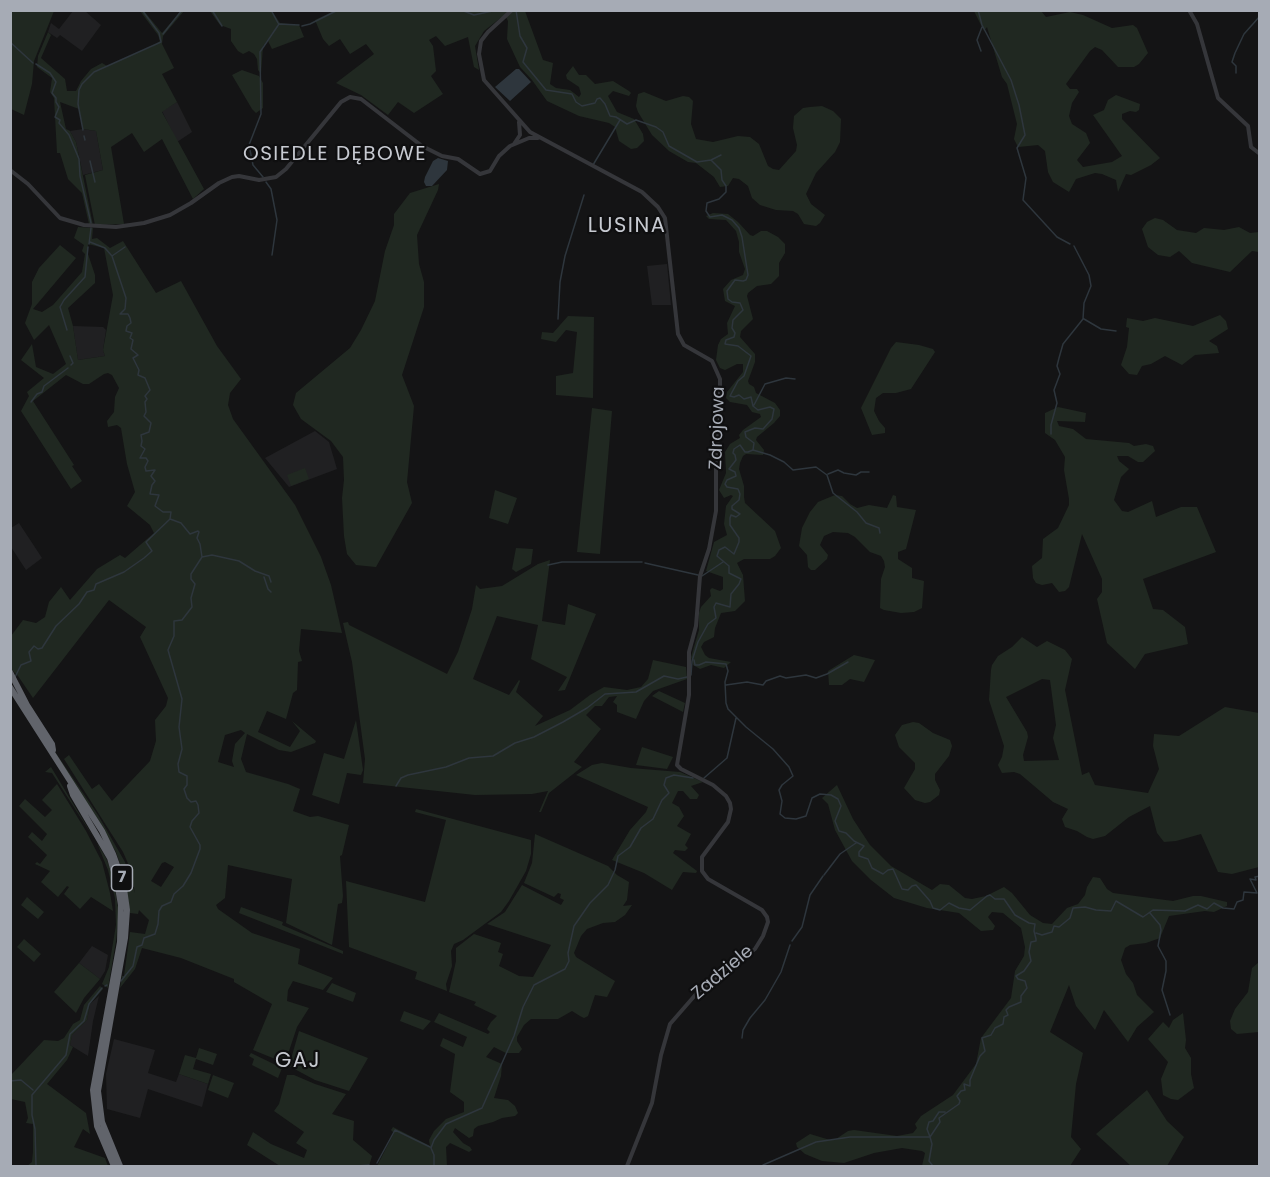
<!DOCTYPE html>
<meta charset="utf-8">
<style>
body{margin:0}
#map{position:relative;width:1270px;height:1177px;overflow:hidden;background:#141415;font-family:Poppins,sans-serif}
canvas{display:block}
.frame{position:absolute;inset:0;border:12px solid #a6abb5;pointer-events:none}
</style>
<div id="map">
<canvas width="1270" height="1177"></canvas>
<div class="frame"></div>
</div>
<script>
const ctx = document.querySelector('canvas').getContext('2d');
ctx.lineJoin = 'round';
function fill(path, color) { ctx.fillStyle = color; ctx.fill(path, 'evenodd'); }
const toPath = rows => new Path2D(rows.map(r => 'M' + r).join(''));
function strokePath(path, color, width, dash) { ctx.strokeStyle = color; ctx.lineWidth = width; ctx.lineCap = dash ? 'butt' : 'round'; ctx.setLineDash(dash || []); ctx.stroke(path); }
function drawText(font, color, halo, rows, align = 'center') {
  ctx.font = font + ' Poppins,sans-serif'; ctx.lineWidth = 4.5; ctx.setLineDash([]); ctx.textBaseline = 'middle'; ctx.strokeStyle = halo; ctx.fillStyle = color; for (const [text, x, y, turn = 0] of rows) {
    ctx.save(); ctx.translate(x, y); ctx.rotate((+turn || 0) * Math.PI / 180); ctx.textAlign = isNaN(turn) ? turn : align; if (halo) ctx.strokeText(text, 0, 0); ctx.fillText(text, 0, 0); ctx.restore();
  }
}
fill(toPath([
 [73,11,85,11,101,25,82,51,60,35,57,38,48,32,51,23,59,29],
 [177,102,192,132,177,142,162,111],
 [83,129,96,131,103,170,83,175,76,142,70,131],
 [667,264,671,305,652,305,647,266],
 [73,326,103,327,106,330,103,350,105,356,78,360],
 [315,431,329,442,337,469,289,487,265,458],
 [19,523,42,558,26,570,11,547,11,528],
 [92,946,108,955,105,971,100,979,79,963],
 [99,996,93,1021,88,1056,70,1045,72,1035,87,1020,90,1004],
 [114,1039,155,1050,148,1073,176,1082,179,1074,208,1084,202,1107,148,1089,140,1118,107,1109,106,1074]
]), '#202022');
fill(toPath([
 [11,10,54,11,34,61,32,84,24,115,11,109],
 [336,10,525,11,543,60,553,63,550,84,556,88,570,90,579,97,581,94,579,87,567,79,566,75,573,66,579,75,586,75,595,84,613,81,629,91,631,93,629,96,613,91,608,96,617,112,634,119,643,134,644,141,637,148,631,149,619,141,615,127,609,123,579,116,547,101,532,80,520,67,507,39,508,21,506,17,503,16,484,31,475,46,479,70,474,67,468,37,445,46,436,36,429,40,433,46,436,71,431,76,443,94,414,113,398,102,388,115,361,95,336,83,374,54,366,44,350,54,340,39,329,46,323,39,315,20],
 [140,11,144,11,162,33,181,11,184,11,163,36,162,44,174,68,162,74,177,102,162,112,204,189,193,199,162,139,144,152,132,133,111,147,124,224,95,225,85,175,103,170,96,131,83,129,79,109,60,102,66,129,70,131,76,142,93,225,89,224,82,193,68,179,60,153,57,153,54,98,50,92,52,78,37,67,38,56,48,32,51,35,41,58,65,79,67,91,76,91,81,81,91,69,102,63,107,66,153,46,160,41,158,35],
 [210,11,272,11,280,23,299,25,304,37,272,49,268,41,279,24,263,46,261,74,258,70,257,59,254,54,249,51,243,54,238,51,231,41,231,29,220,25],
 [974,11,1041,11,1046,17,1070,12,1083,15,1112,28,1133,25,1137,28,1148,53,1139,64,1134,67,1118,67,1102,50,1095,47,1090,51,1066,84,1070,89,1077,89,1079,92,1072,103,1069,116,1072,124,1086,133,1090,143,1077,160,1083,167,1112,162,1122,156,1093,115,1104,110,1108,100,1116,95,1140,104,1139,110,1136,112,1130,111,1122,114,1122,119,1160,158,1151,165,1131,175,1126,174,1118,192,1116,180,1102,174,1095,173,1076,179,1069,192,1053,182,1048,172,1045,151,1038,145,1018,147,1014,139,1017,124,1007,84,1002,77,987,27,984,31],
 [242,70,259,76,263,83,263,108,256,113,252,109,232,75],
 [644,92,666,101,683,96,689,97,693,101,691,124,696,139,713,142,738,136,750,137,759,144,768,166,773,169,779,170,796,151,797,145,793,128,794,116,803,108,810,107,822,106,833,111,841,119,840,142,835,152,816,173,806,194,811,204,825,215,820,223,816,226,804,224,798,214,793,211,776,210,760,205,752,198,748,186,739,179,733,178,728,186,720,187,714,177,696,163,688,162,669,151,652,135,638,112,636,106,638,94],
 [439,184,438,190,417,235,419,264,424,282,424,307,402,375,414,406,407,482,412,503,376,567,356,565,347,554,344,536,342,498,344,480,343,457,331,441,301,419,293,405,296,393,350,348,361,330,375,301,385,251,394,225,394,214,410,193],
 [713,213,728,214,738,222,750,235,753,236,761,231,767,231,778,237,785,244,785,253,779,263,779,276,771,284,757,286,748,293,747,296,753,319,741,331,740,337,755,354,755,362,748,381,749,384,754,387,756,393,775,403,780,410,780,416,774,423,757,437,756,440,764,450,763,455,746,454,743,456,740,463,739,469,744,486,744,497,745,503,775,531,781,548,775,556,770,559,744,559,737,563,743,575,745,601,735,611,721,613,715,628,714,637,704,642,701,647,705,655,709,658,731,662,724,668,711,665,700,669,693,665,691,657,699,630,699,613,701,607,711,596,710,590,712,588,720,591,723,589,723,577,706,571,714,542,727,535,724,524,726,506,733,496,731,495,724,498,719,490,726,473,725,452,730,444,740,438,739,435,743,430,761,417,760,414,752,412,747,405,730,402,726,398,727,392,743,372,743,364,737,364,725,370,720,368,716,360,718,345,721,339,728,334,727,323,735,306,725,301,723,289,731,280,743,275,745,269,739,252,739,242,736,231,726,220,709,219,706,216],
 [1155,218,1163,220,1177,230,1196,233,1204,228,1224,230,1239,227,1250,233,1259,232,1259,252,1252,251,1230,272,1192,263,1179,251,1170,257,1158,255,1148,247,1142,229,1147,222],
 [78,227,93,228,92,239,97,238,110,248,123,241,156,293,181,281,217,346,241,379,230,393,228,405,233,419,295,505,321,557,331,585,342,633,301,629,299,651,302,661,298,662,297,690,293,693,286,719,267,711,258,732,290,747,300,731,292,721,316,741,315,743,291,752,279,750,247,734,241,759,246,772,288,784,300,789,293,811,310,817,318,816,349,825,342,855,340,856,343,896,342,903,338,904,332,945,286,923,292,879,228,865,225,898,216,905,218,909,252,933,300,949,298,964,333,978,323,990,293,981,288,990,287,1001,309,1008,297,1027,285,1063,253,1050,272,1004,234,982,234,979,181,958,142,948,135,969,120,988,122,976,124,976,130,932,145,934,149,920,139,910,138,914,130,913,124,875,116,852,47,740,98,815,125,862,135,893,130,868,123,852,64,759,69,755,92,789,99,784,112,801,150,761,156,741,155,720,166,706,168,698,140,637,146,627,109,600,33,698,18,676,11,669,11,636,23,620,36,623,45,617,49,602,61,587,70,600,97,569,120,555,125,558,154,533,150,525,127,506,135,492,127,464,121,428,117,425,108,427,107,421,114,412,115,397,119,388,112,375,108,373,104,374,89,384,83,384,66,375,33,401,74,465,72,466,82,481,71,489,21,411,29,396,27,392,44,378,21,360,32,344,36,367,53,374,66,364,49,325,34,340,25,323,32,304,32,282,39,268,60,245,76,258,33,309,42,312,53,305,82,272,85,254,82,251,84,245,74,238],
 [88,244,104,248,113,295,103,350,105,356,78,360,73,326,68,308,95,283,95,275,88,254],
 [241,730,245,733,235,744,232,761,234,767,218,762,225,735],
 [165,862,174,867,161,887,151,881,162,863],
 [1220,315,1226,321,1228,329,1209,341,1217,346,1219,353,1195,355,1182,365,1165,356,1151,364,1142,366,1137,375,1129,374,1121,365,1127,347,1129,328,1126,327,1127,318,1143,321,1155,318,1193,326],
 [568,316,594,317,593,398,556,395,556,376,573,373,577,332,566,330,556,342,541,339,542,332,553,333],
 [896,342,919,345,933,349,935,352,911,389,896,393,883,393,876,398,874,411,879,421,885,428,885,433,872,435,861,408,891,348],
 [1058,407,1086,413,1085,422,1057,421,1059,426,1073,429,1086,439,1129,443,1134,446,1146,444,1153,446,1155,451,1143,462,1138,462,1128,456,1117,456,1119,461,1129,469,1121,477,1114,500,1122,511,1128,512,1152,501,1156,517,1181,507,1197,507,1216,552,1143,579,1153,609,1163,610,1185,627,1188,644,1145,654,1135,669,1107,643,1097,599,1102,592,1102,579,1082,534,1069,587,1065,591,1059,592,1052,583,1042,585,1036,583,1033,578,1032,566,1042,558,1043,539,1058,528,1069,505,1069,499,1064,470,1065,457,1055,440,1045,433,1045,413],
 [592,408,612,411,600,554,577,552],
 [305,468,309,479,291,486,287,475],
 [495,490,517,498,508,524,489,518],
 [835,495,842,496,850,504,857,508,869,505,887,508,893,495,896,496,897,507,916,510,906,549,898,552,898,559,912,568,912,578,924,581,922,608,914,612,901,613,884,610,880,608,881,579,885,567,884,561,881,556,870,552,855,537,848,533,833,532,824,536,820,545,828,555,827,559,815,570,811,570,808,567,807,555,799,546,802,528,810,512,818,502],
 [516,548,533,549,531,564,516,572,512,569],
 [550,560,542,621,565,625,568,604,596,614,565,690,558,691,567,677,531,659,538,625,497,616,473,679,509,695,519,680,520,681,516,692,543,716,535,726,570,710,590,695,604,687,627,690,641,687,648,679,653,660,686,667,687,679,653,691,644,701,636,719,617,712,617,705,613,702,617,696,609,697,602,706,595,706,586,715,601,729,574,762,582,767,549,793,541,812,539,812,548,791,532,794,475,795,363,783,365,759,352,662,343,623,348,622,349,625,447,674,458,652,472,609,476,585,480,589,502,586,538,564],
 [1022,637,1037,647,1047,641,1065,650,1072,659,1065,690,1082,775,1089,772,1095,785,1148,793,1159,769,1153,746,1154,734,1179,736,1225,707,1259,713,1259,867,1232,874,1218,872,1201,834,1176,841,1164,842,1157,833,1150,806,1129,817,1105,836,1093,839,1087,837,1077,831,1065,827,1062,819,1068,809,1053,802,1020,774,1014,772,1002,773,998,765,1002,757,1004,746,989,700,991,670,992,665,998,656,1012,647],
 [1042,679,1050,680,1056,725,1053,738,1059,760,1024,761,1023,755,1028,737,1027,732,1006,697],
 [854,655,875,660,864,682,850,679,842,685,829,685,828,671],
 [659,691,685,703,683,712,652,696],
 [356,720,363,770,361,775,347,773,339,804,312,795,324,753,344,759],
 [913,722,919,723,933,733,950,740,952,746,949,756,935,774,935,780,940,790,939,795,930,802,925,803,915,800,904,788,915,769,915,763,899,747,895,735,902,725],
 [642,747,673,757,667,769,636,765],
 [602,763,631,768,680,772,703,782,691,786,699,795,697,799,690,799,683,791,678,791,672,803,679,807,684,816,677,826,691,834,685,845,688,848,685,851,675,850,673,853,697,871,696,873,683,872,672,890,644,873,612,860,630,830,646,812,648,807,576,775,592,765],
 [51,767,106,858,112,872,119,913,116,941,108,988,102,984,109,967,116,925,115,898,108,870,97,843,52,773,45,772],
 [57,784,86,831,102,862,110,893,113,911,91,897,80,909,64,894,69,887,67,886,58,897,41,882,50,871,35,864,37,862,40,864,47,855,28,837,32,832,42,841,47,834,19,806,25,799,45,817,52,810,42,800],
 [837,785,853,819,870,845,891,866,932,890,940,884,949,885,965,898,972,899,986,896,1004,887,1012,893,1030,915,1043,923,1052,924,1067,908,1078,904,1085,895,1087,887,1093,877,1100,878,1107,889,1113,893,1173,901,1193,896,1201,896,1227,902,1227,906,1214,912,1205,911,1169,916,1160,938,1146,943,1130,945,1125,948,1121,960,1126,974,1133,983,1137,995,1154,1012,1137,1027,1128,1042,1104,1010,1095,1030,1076,1006,1069,985,1050,1032,1083,1053,1076,1084,1071,1137,1081,1149,1070,1166,922,1166,925,1153,922,1151,902,1148,874,1153,844,1163,822,1161,805,1154,797,1147,796,1143,810,1134,830,1140,836,1139,848,1131,854,1130,897,1136,913,1133,917,1128,915,1124,921,1116,953,1095,976,1064,981,1038,1011,998,1015,971,1024,956,1025,947,1021,928,1003,913,992,912,988,917,995,926,993,930,981,931,959,913,927,908,894,898,871,880,852,861,835,830,828,804,822,798],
 [416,809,531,840,531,854,526,871,509,901,501,912,463,940,454,944,451,951,452,966,446,984,447,991,415,979,417,972,349,947,346,881,425,902,446,820,415,812],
 [535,834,608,866,617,875,629,882,627,900,623,906,632,905,625,915,615,922,603,923,587,929,581,936,574,953,576,957,615,981,607,997,595,995,588,1016,584,1018,580,1016,572,1011,558,1019,531,1019,524,1025,517,1037,517,1041,522,1049,519,1053,506,1053,494,1047,486,1057,502,1064,501,1076,494,1098,508,1100,515,1106,518,1113,515,1116,502,1118,493,1122,478,1126,474,1129,473,1136,469,1138,455,1128,453,1132,463,1143,470,1147,472,1150,469,1152,450,1143,446,1147,447,1166,377,1166,394,1133,391,1130,393,1127,430,1146,429,1140,434,1131,446,1119,464,1112,464,1102,450,1092,455,1054,440,1046,443,1038,463,1047,467,1037,434,1022,439,1013,488,1034,490,1032,487,1029,491,1022,497,1016,474,1005,476,1002,449,992,456,961,456,948,474,934,501,943,498,952,503,954,499,966,519,976,533,977,551,945,487,924,505,912,522,885,561,905,564,900,560,898,561,894,558,893,554,897,524,883,532,863],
 [27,897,44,912,38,919,21,905],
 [241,907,283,922,282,925,343,951,343,954,239,913],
 [24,939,41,954,34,962,17,947],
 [1259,962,1259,1032,1237,1034,1231,1029,1230,1021,1235,1009,1248,992,1252,968],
 [79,963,100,979,84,998,76,1013,54,992],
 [332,983,356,993,353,1002,326,992],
 [100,986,103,989,90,1004,87,1020,72,1035,70,1045,73,1047,67,1060,47,1084,86,1113,90,1134,83,1129,74,1147,105,1158,108,1166,27,1166,32,1162,33,1152,33,1124,26,1123,28,1118,25,1102,11,1099,11,1075,44,1040,58,1041,64,1038,73,1024,80,1020,84,1005],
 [404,1011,431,1021,423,1030,400,1021],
 [1183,1013,1186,1040,1185,1048,1191,1058,1191,1074,1194,1088,1178,1100,1171,1099,1163,1095,1161,1079,1168,1062,1148,1039,1163,1022,1169,1028,1173,1020],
 [299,1031,368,1058,349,1091,315,1080,289,1066],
 [199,1048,217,1054,213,1065,196,1059,193,1069,211,1074,208,1084,179,1074,185,1055,196,1058],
 [251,1053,282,1068,278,1078,252,1065,254,1059,249,1056],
 [213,1075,234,1083,228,1098,208,1090],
 [287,1075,294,1075,315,1084,346,1094,332,1114,354,1121,353,1140,372,1156,369,1166,280,1166,247,1145,253,1132,271,1144,304,1158,307,1150,296,1143,304,1132,274,1111,279,1104],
 [1147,1090,1167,1121,1184,1137,1167,1166,1131,1166,1096,1134]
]), '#202821');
fill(toPath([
 [516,69,519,69,531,82,510,101,495,87],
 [438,158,448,161,447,170,432,186,426,186,424,182,425,177,433,161]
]), '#2e363d');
strokePath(toPath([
 [212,10,222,26],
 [271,10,278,23],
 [461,10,474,15,497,10],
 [516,10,520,36,527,48,523,62,546,90,572,94,576,102,582,106,595,103,597,99,600,98,605,104,610,116,616,117,627,124,636,120,656,127,663,132,669,146,697,162,711,160,721,155],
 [978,10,982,25,1011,80,1019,105,1025,135,1017,148,1026,178,1023,200,1057,237,1070,244],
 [279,24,299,25],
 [302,26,310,24,338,10],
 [163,34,182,10],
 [10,42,33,63],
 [981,51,977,40,982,27],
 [36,64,50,73,56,82,52,93,56,98,56,102,59,107,55,117,60,120,59,123,69,135,79,159,80,176,91,223],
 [1236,73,1236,66,1232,62,1235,53,1244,34,1260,16],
 [83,130,78,104,79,90,82,84,94,72,161,42,159,33,142,10],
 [84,136,85,140],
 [711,160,721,170,722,180,726,186,726,192,719,199,707,203,706,211,710,217,722,215,732,220,739,228,742,237,748,275,746,280,743,281,735,280,727,291,728,299,732,302,740,303,743,310,733,320,732,328,735,333,734,337,726,340,725,344,738,346,751,356,744,376,738,381,730,396,734,397,739,395,744,399,751,397,753,406,758,410,770,407,774,409,772,419,763,429,755,428,745,432,746,437,754,443,753,450],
 [90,161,95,182],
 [593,165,620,120],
 [263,177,253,165,249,145,261,114,260,52,279,24],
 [266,182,271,189,277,220,272,255],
 [90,242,105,248,112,256,126,298,125,309,120,314,128,314,130,318,131,323,127,326,126,331,132,333,130,338,133,340,131,349,138,355,133,358,139,370,138,375,145,378,150,390,145,396,147,399,145,402,146,412,144,416,151,423,149,432,141,435,142,441,141,446,145,449,140,458,146,458,148,461,145,467,146,471,155,470,151,476,155,481,152,485,150,494,159,495,155,506,163,512,171,512,170,519],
 [89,244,91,228],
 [112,256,125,247],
 [558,319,560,282,565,256,584,195],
 [1084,319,1101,329,1116,331],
 [67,330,60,307,64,300,85,277,88,247],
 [70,356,73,363,71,365],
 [31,402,37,394,42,392,44,386,68,368],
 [754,405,765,384,786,378,795,379],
 [1051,434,1051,425,1057,403,1054,390,1060,374,1057,366,1059,358,1063,344,1083,319,1084,303,1091,286,1089,275,1074,246],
 [828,474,838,470,844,473,856,475,861,472,869,472],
 [202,557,212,555,239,561,255,571,269,576,271,582],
 [645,563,698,575],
 [548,565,562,562,642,562],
 [702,576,723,562],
 [264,577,268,589,271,592],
 [694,660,695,665,699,665,706,662,726,664,728,671,725,682,726,703,728,709,746,727,773,749,789,767,793,776,782,785,779,790,782,801,780,814,785,818,796,819,806,816,812,798,820,794,831,795,838,799,841,806,835,821,839,831,846,833,854,841,864,846,859,852,859,856,868,859,872,868,883,874,888,870,893,869,902,889,908,890,912,886,916,885,930,901,933,908,940,910,949,903,959,908,970,910,987,896,990,895,995,899,1004,899,1015,915,1029,923,1035,924,1034,931,1036,939,1036,941,1031,942,1029,952,1031,961,1024,971,1016,976,1018,979,1025,981,1027,988,1021,996,1021,1002,1009,1007,1006,1010,1008,1015,1004,1017,1003,1024,995,1028,991,1035,982,1038,985,1051,980,1056,970,1080,970,1086,964,1084,965,1090,961,1091,957,1096,960,1101,959,1104,939,1118,940,1122,930,1137,932,1144,929,1161,933,1166],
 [691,675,692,661,698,642,708,624,716,618,714,607,716,603,730,607,731,594,739,584,741,579,729,573,729,566,717,556,719,550,725,547,734,554,739,542,739,538,730,525,730,518,731,515,736,517,740,514,732,509,732,506,739,500,740,494,738,489,727,487,725,484,727,480,736,476,735,472,729,469,736,460,735,455,733,453,734,449,740,445,745,452,748,452,753,450,770,455,784,462,793,470,816,467,827,475,833,493,857,512,866,523,879,528,880,533],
 [15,677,21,665,31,661,29,652,34,646,38,649,42,648,56,626,79,604,87,592,94,590,96,584,124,572,144,558,152,551,146,542,170,519],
 [726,685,747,682,763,685,766,681,780,676,786,678,806,675,816,678,827,674,848,662],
 [704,778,727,758,736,718],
 [396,786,401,778,408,775,446,767,469,758,493,756,515,743,534,737,563,722,587,708,605,694,636,692,664,676,678,679,687,677],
 [824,875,840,854,856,843],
 [1150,913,1160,925,1161,930,1158,946,1166,961,1166,971,1162,990,1170,1015],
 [1036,933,1042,935,1052,932,1054,926,1059,927,1070,918,1073,908,1085,907,1096,910,1111,911,1116,901,1143,917,1153,910,1185,911,1198,905,1207,909,1214,903,1223,908,1234,909,1237,902,1243,900,1244,892,1257,893,1250,879,1256,880,1255,877,1260,876],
 [792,941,802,927,810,895,823,876],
 [121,981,133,966,137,947,142,945,144,938,155,934,158,924,159,911,162,906,171,902,174,894,183,886,191,873,200,849,200,845,190,827,192,821,199,813,198,805,196,801,191,802,187,798,184,789,187,785,187,776,179,772,178,764,182,749,179,727,182,699,168,650,174,636,174,621,182,620,192,607,191,598,195,584,191,579,191,574,202,557,200,544,197,538,199,532,198,531,190,534,181,523,170,519],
 [105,986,107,985],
 [742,1038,743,1030,750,1018,765,1000,781,972,790,945],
 [10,1081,21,1080,33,1090],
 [377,1163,395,1130,430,1147],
 [763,1165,816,1142,850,1137,930,1137,927,1129,929,1122,933,1121,939,1112,945,1112],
 [36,1166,35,1129,32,1115,32,1095,66,1055,70,1034,84,1021,89,1004,102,988],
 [357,1166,369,1165],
 [434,1166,434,1155,431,1148,434,1140,446,1124,482,1108,514,1036,523,1007,534,985,565,969,569,961,568,953,574,926,590,903,608,885,615,870,618,856,630,847,641,828,653,819,662,800,669,793,664,785,666,778,674,775,693,778]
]), '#2e363d', 1.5);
strokePath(toPath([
 [512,10,488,32,481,41,479,54,484,80,530,132,642,192,658,207,665,218,678,334,684,345,712,361,720,379,720,417,716,456,716,511,709,549,700,576,696,626,689,652,689,695,677,765,681,769,713,785,726,796,730,803,731,809,728,822,702,857,702,871,708,879,762,910,767,917,768,922,763,936,755,949,697,993,670,1024,661,1055,652,1103,627,1166],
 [1189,10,1197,24,1218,98,1248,126,1251,147,1260,154],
 [514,144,520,135,519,122],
 [10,170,28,184,60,218,84,225,116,227,144,223,170,215,191,203,219,183,232,177,239,176,259,180,276,177,286,169,341,102,350,97,361,99,422,146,442,156,458,159,480,174,490,171,499,156,510,146,529,138,538,138]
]), '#35363a', 4);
strokePath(toPath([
 [10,672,27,705,52,744,53,750],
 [10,687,102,831,113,854,123,882,127,910,125,938,98,1091,102,1122,120,1166],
 [70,786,73,795,110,858,117,882,121,905,120,942,93,1090,97,1126,114,1166]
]), '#61646b', 6);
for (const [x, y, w] of [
 [122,878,21]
]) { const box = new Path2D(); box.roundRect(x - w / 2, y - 13, w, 26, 4.5); ctx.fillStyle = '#0f0f10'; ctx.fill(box); strokePath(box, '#a6abb5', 1.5); }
drawText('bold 16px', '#a6abb5', null, [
 ["7",122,878]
]);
drawText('18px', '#a6abb5', '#0f0f10', [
 ["Zdrojowa",718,428,-88],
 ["Zadziele",723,973,-40]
]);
ctx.letterSpacing = '1.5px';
drawText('20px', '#c7cad1', '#0f0f10', [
 ["OSIEDLE DĘBOWE",335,155]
]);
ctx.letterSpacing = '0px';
ctx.letterSpacing = '1.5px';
drawText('21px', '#c7cad1', '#0f0f10', [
 ["LUSINA",627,227],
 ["GAJ",298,1062]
]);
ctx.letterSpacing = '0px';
</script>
